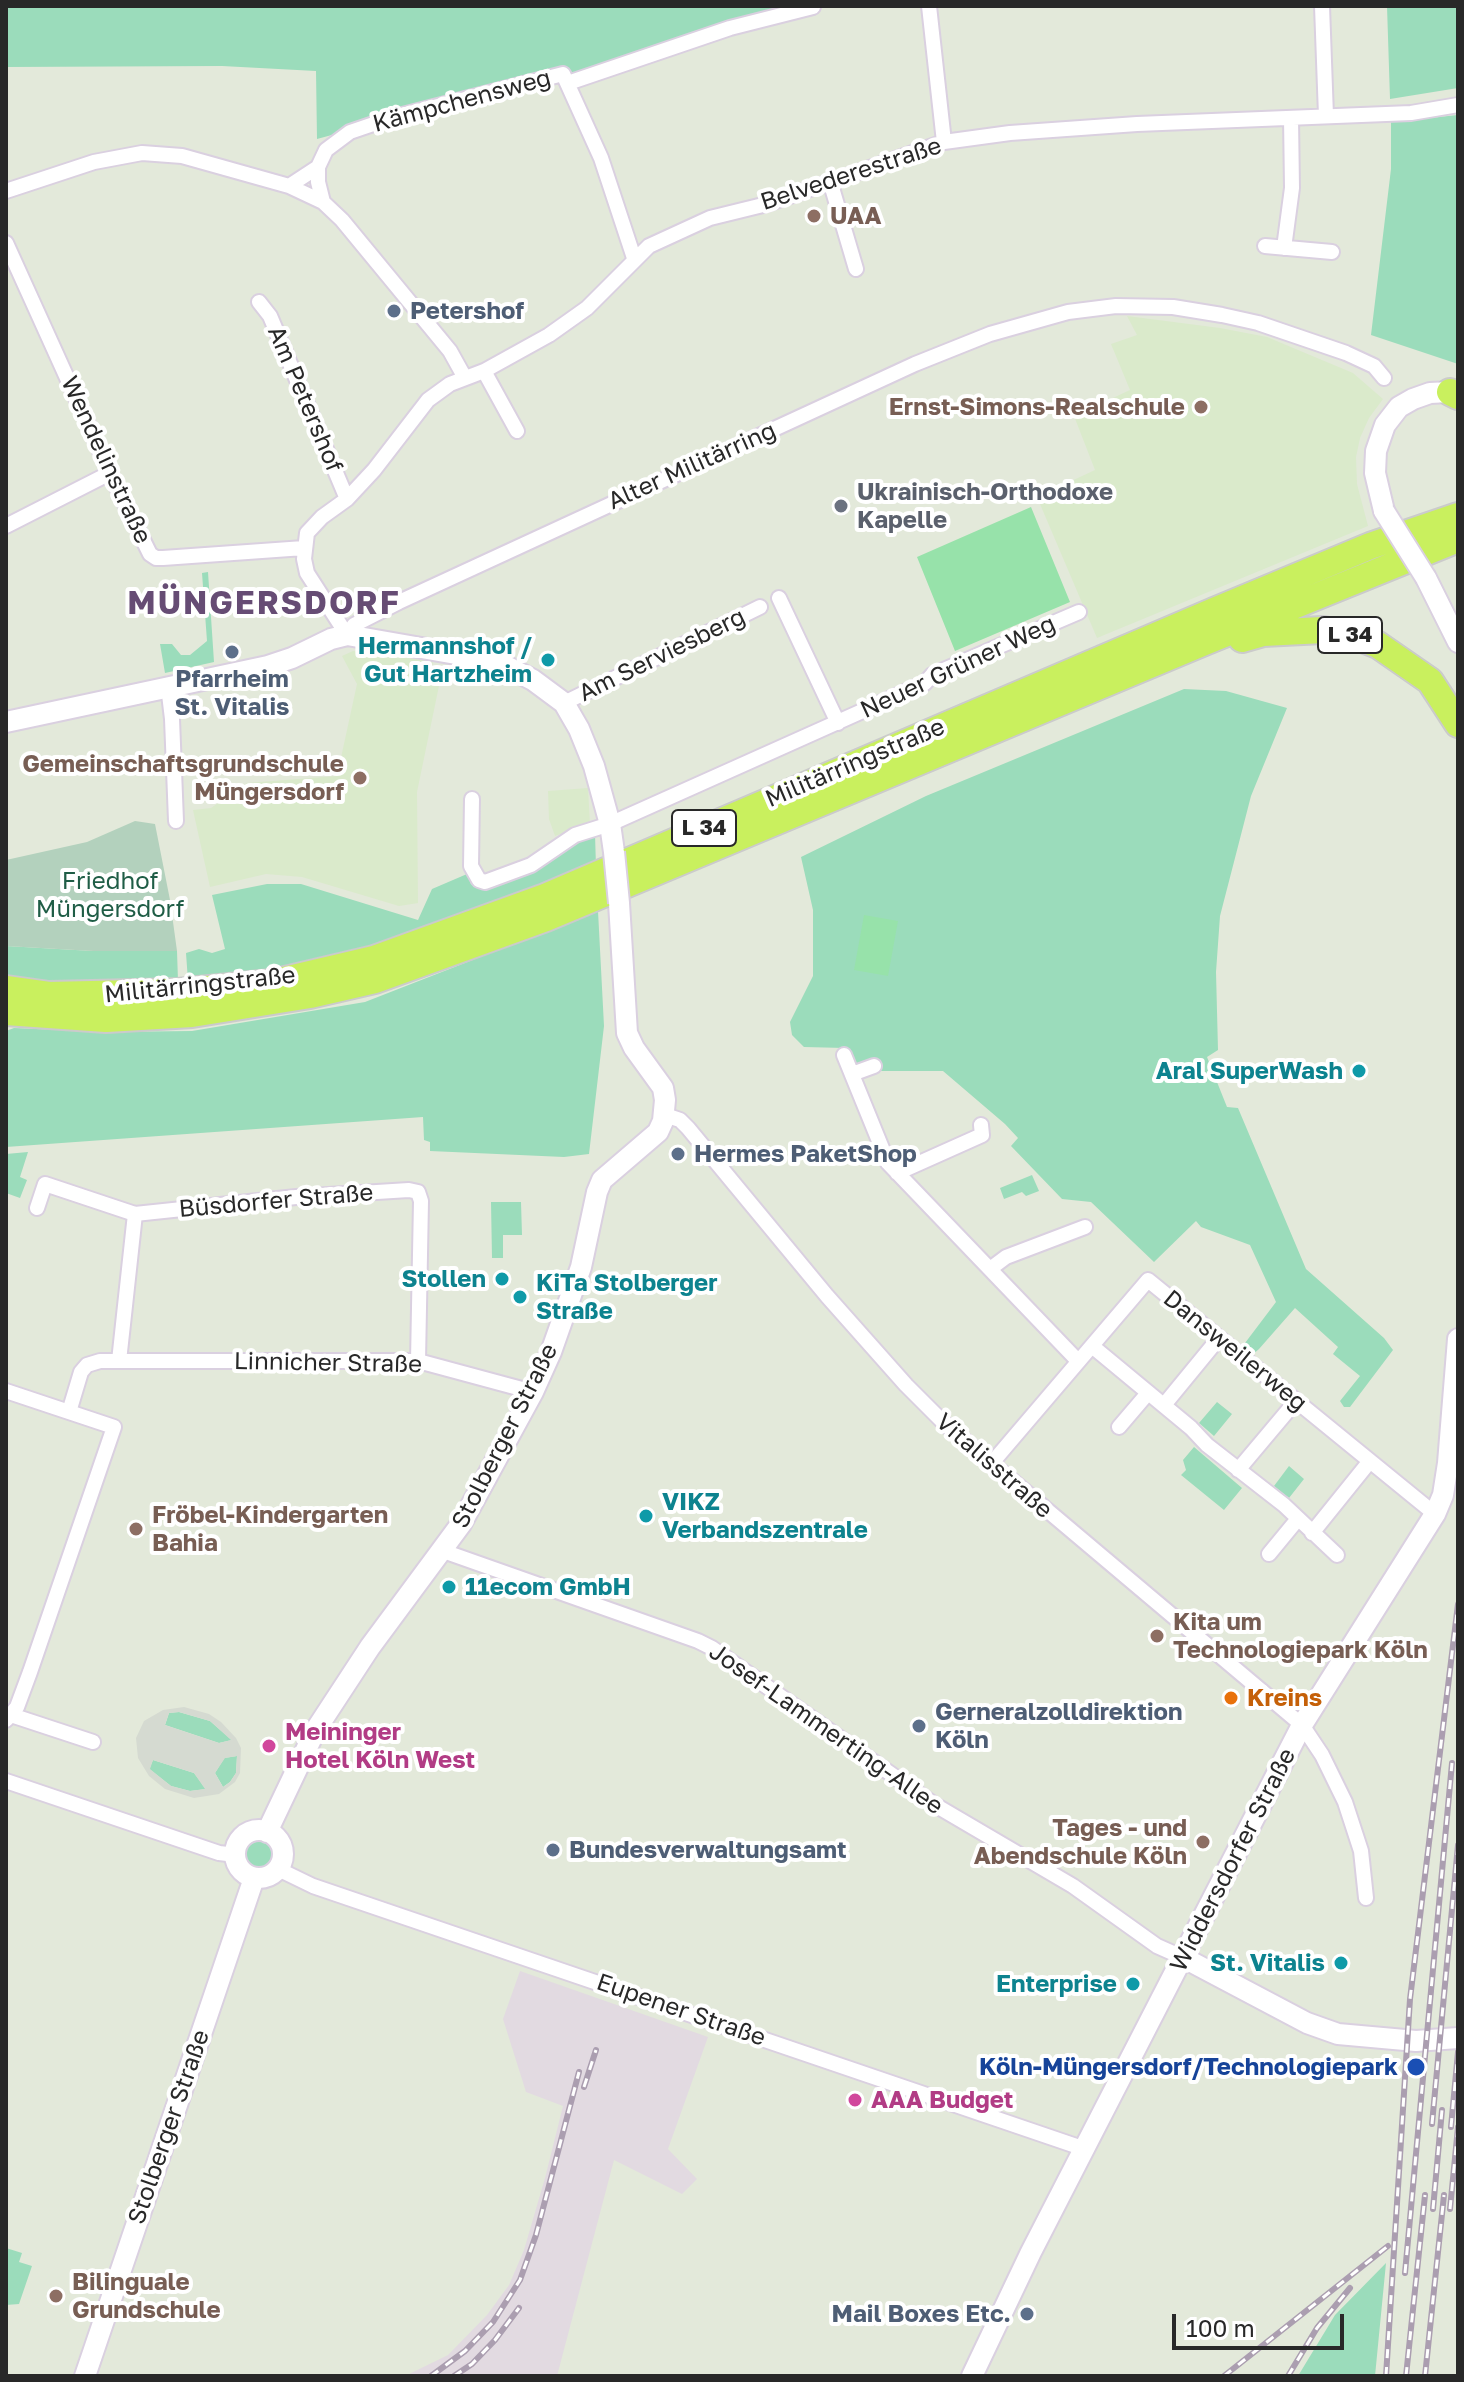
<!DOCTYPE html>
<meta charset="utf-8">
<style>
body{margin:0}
#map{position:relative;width:1464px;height:2382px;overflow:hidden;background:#e3e9da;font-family:"Golos Text",sans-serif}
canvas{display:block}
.frame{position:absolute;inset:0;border:8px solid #282828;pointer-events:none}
.scale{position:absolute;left:1172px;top:2314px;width:172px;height:36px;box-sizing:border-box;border:4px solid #282828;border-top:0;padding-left:10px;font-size:24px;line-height:28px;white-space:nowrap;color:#282828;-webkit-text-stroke:6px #fff;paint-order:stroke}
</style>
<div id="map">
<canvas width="1464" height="2382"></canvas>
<div class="frame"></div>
<div class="scale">100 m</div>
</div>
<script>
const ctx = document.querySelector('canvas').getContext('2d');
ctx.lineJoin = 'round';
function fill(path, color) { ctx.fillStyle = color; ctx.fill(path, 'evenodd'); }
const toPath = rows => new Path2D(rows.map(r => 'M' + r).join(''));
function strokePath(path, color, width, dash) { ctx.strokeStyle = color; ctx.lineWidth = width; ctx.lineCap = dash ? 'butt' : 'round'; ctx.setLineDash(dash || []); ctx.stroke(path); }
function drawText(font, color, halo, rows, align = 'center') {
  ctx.font = font + ' "Golos Text",sans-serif'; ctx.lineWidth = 8; ctx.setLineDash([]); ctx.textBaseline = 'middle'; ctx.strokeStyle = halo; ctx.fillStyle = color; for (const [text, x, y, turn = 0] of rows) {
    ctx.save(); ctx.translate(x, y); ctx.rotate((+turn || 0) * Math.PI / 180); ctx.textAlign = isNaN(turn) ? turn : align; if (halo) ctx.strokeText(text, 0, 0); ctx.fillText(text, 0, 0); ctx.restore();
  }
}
fill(toPath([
 [520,1971,708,2037,668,2149,697,2179,682,2194,614,2160,557,2376,405,2376,448,2355,487,2315,509,2285,524,2250,545,2178,563,2106,526,2092,503,2019]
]), '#e2dae1');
fill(toPath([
 [1127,316,1220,328,1267,337,1353,373,1383,399,1369,418,1360,438,1356,457,1357,484,1368,526,1097,638,1037,497,1095,470,1074,416,1130,390,1111,344,1137,335],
 [353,651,433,661,430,679,440,681,417,792,418,903,399,906,302,877,266,874,210,887,193,810,211,808,247,783,337,776,357,684,342,656],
 [588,788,590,824,555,836,549,819,548,791]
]), '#daeacb');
fill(toPath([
 [6,6,800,6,576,75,567,71,317,139,316,71,222,66,6,67],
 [1387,6,1458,6,1458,88,1390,99],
 [1458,115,1458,364,1371,335,1391,169,1391,122],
 [208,572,214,662,165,673,160,644,172,644,181,655,190,655,207,641,202,573],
 [1184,689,1226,691,1287,708,1251,796,1220,916,1216,972,1218,1050,1207,1057,1227,1107,1238,1108,1306,1269,1384,1338,1393,1350,1350,1407,1344,1407,1340,1401,1360,1376,1333,1354,1338,1347,1295,1308,1259,1349,1251,1356,1242,1352,1242,1347,1276,1302,1250,1245,1201,1227,1196,1221,1154,1262,1091,1202,1062,1199,1011,1146,1018,1138,1005,1124,943,1071,878,1071,859,1067,851,1064,845,1048,804,1047,792,1035,790,1022,813,976,813,910,801,857,926,796],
 [595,834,596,867,442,928,283,970,188,981,186,953,199,949,212,953,225,949,212,895,267,884,301,884,418,920,432,889,467,874,471,884,478,887,486,886,577,840],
 [598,911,604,1026,589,1154,564,1157,430,1151,430,1142,424,1140,423,1117,6,1147,6,1031,14,1028,106,1032,192,1031,365,1002],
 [6,946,93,951,177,951,178,981,65,983,6,979],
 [28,1152,20,1177,27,1180,20,1198,6,1193,6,1154],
 [1032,1175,1039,1191,1026,1196,1022,1192,1004,1199,1000,1188],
 [491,1202,521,1202,522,1235,503,1235,503,1258,492,1258],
 [1217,1402,1232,1414,1214,1436,1199,1423],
 [1194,1447,1242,1488,1224,1510,1181,1475,1186,1470,1183,1460],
 [1289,1466,1304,1479,1289,1498,1274,1486],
 [179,1712,210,1721,232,1740,219,1743,165,1725,169,1713],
 [237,1756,236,1773,230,1782,223,1787,215,1773,224,1758],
 [153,1760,194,1773,206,1789,190,1791,171,1786,149,1769],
 '245 1854a14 14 0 1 1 28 0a14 14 0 1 1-28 0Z',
 [6,2248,22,2253,19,2262,32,2266,19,2304,6,2305],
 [1386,2263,1375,2376,1298,2376,1335,2315]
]), '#9bdcbb');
fill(toPath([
 [135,821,155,824,170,900,177,951,93,951,6,946,6,860,87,842]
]), '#b3d1bd');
fill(toPath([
 [1031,507,1070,602,955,651,917,557],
 [864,915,898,921,888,976,854,970]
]), '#97e2aa');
fill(toPath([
 [184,1707,209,1714,221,1722,236,1738,241,1748,240,1773,235,1782,219,1794,194,1798,165,1789,149,1776,138,1758,136,1738,144,1721,163,1710],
 [179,1712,210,1721,231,1740,219,1743,165,1725,169,1713],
 [237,1756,236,1773,230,1782,223,1787,215,1773,225,1758],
 [153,1760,194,1773,205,1789,190,1791,171,1786,150,1769]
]), '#d5dad1');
const street = toPath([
 [929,6,944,142],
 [1322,6,1326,116],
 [568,83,730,28,813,7],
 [830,181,856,269],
 [289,186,318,167],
 [6,191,94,162,142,153,182,156,289,186,323,202,342,220,450,351,465,378],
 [323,202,318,182,318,167,326,150,350,132,391,118,563,74,601,158,634,258],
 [6,243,110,473,150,554,156,558,163,558,304,548],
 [1265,246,1332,252],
 [1284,248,1292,188,1291,118],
 [259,302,270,316,347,499],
 [484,371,517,431],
 [1384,378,1374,366,1346,353,1258,323,1222,315,1173,307,1116,306,1068,312,990,334,915,364,399,602,354,625,347,635,307,573,304,559,307,533,322,517,347,499,374,470,428,400,450,384,484,371,549,335,587,308,649,246,710,218,767,204,944,142,1010,133,1137,124,1411,113,1458,105],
 [6,526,110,473],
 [779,598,838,723],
 [168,686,172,719,176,821],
 [564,703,760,607],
 [472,799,471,866,479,880,485,882,531,865,575,835,610,824,925,683,932,675,1079,612],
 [844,1055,888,1163,1078,1361],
 [852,1074,874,1066],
 [665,1115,680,1120,688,1128,827,1296,906,1385,945,1424,1302,1725,1322,1755,1345,1802,1361,1851,1366,1898],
 [897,1173,982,1135,981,1125],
 [37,1208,45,1184,135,1214,296,1197,409,1190,418,1192,421,1201,418,1361],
 [990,1269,1006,1257,1085,1227],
 [1092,1346,1191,1428,1207,1445,1284,1505,1337,1555],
 [119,1361,135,1214],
 [6,1391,114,1427,30,1672,17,1707,6,1720],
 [1164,1405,1219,1338],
 [69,1412,81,1372,87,1365,100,1361,418,1361,533,1392],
 [1119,1427,1148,1393],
 [991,1464,1148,1280,1435,1514],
 [1238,1470,1296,1401],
 [1312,1533,1370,1461],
 [443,1551,698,1641,712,1648,935,1805,1073,1886,1157,1946,1184,1958],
 [1269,1554,1297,1520],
 [11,1715,93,1742],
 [6,1781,219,1853,236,1855],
 [278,1869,313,1886,1085,2149]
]);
const secondary = toPath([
 [1384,511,1375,473,1376,451,1385,425,1399,407,1413,399,1430,393,1450,392],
 [1426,578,1458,642],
 [6,722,268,666,292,658,331,639,347,635,496,661,533,680,564,703,579,729,594,766,610,824,614,852],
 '235 1854a24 24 0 1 1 48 0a24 24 0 1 1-48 0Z',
 [267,1832,315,1731,370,1647,461,1524,533,1392,551,1352,581,1267,597,1192,602,1180,658,1132,663,1121,665,1100,663,1088,634,1048,627,1033,619,903],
 [1184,1958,1307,2023,1338,2034,1416,2041,1458,2038],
 [85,2376,254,1878],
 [972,2376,1031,2252,1302,1725,1435,1514,1443,1495,1448,1463,1458,1339]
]);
const highway = toPath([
 [1450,392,1458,396],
 [1242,639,1263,633,1323,630,1358,637,1378,645,1430,681,1458,724],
 [6,989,49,995,178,992,272,983,374,959,545,897,1214,611,1370,546,1458,516],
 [6,1012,106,1019,192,1014,310,995,375,980,546,918,1207,641,1458,539]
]);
strokePath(street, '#dad0e0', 18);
strokePath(secondary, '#dad0e0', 24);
strokePath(highway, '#cbcbcb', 30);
strokePath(street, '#fff', 14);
strokePath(secondary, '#fff', 20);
strokePath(highway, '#c9f05e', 26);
const rail = toPath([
 [584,2087,596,2050],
 [1432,2124,1458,1845],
 [1451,2127,1458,2052],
 [1433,2209,1442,2110],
 [1450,2209,1458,2127],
 [1405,2273,1452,1763],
 [431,2376,465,2351,493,2322,520,2280,536,2235,579,2072],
 [454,2376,472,2364,495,2340,519,2308],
 [1224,2376,1388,2246],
 [1288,2376,1317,2328,1350,2288],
 [1386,2376,1410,1999,1458,1604],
 [1406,2376,1425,2195],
 [1425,2376,1444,2195]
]);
strokePath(rail, '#ab9eb0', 6);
strokePath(rail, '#fff', 3, [9]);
const secondaryBridge = toPath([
 [1384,511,1426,578],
 [614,852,619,903]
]);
strokePath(secondaryBridge, '#dad0e0', 24, []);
strokePath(secondaryBridge, '#fff', 20);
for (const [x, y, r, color] of [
 [814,216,8,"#8d6e63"],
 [394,311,8,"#5c6f8a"],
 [1201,407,8,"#8d6e63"],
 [841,506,8,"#6b7280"],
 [232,652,8,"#5c6f8a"],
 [548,660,8,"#0f9aa8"],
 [360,778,8,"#8d6e63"],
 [1359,1071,8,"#0f9aa8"],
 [678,1154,8,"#5c6f8a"],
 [502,1279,8,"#0f9aa8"],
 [520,1297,8,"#0f9aa8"],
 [646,1516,8,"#0f9aa8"],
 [136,1529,8,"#8d6e63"],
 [449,1587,8,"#0f9aa8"],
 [1157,1636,8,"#8d6e63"],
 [1231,1698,8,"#e8710a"],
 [919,1726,8,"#5c6f8a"],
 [269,1746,8,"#d1479c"],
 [1203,1842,8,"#8d6e63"],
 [553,1850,8,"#5c6f8a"],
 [1341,1963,8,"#0f9aa8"],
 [1133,1984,8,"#0f9aa8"],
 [1416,2067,10,"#1a4fb4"],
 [855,2100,8,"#d1479c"],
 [56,2296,8,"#8d6e63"],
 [1027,2314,8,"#5c6f8a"]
]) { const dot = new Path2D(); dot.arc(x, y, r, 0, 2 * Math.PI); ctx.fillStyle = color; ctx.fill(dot); strokePath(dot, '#fff', 3); }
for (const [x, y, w] of [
 [1350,635,64],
 [704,828,64]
]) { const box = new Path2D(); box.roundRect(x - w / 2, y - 18, w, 36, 6); ctx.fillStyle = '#fff'; ctx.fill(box); strokePath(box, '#282828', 2); }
drawText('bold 22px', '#282828', null, [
 ["L 34",1350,635],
 ["L 34",704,828]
]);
drawText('24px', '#282828', '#fff', [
 ["Kämpchensweg",462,101,-15],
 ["Belvederestraße",851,174,-18],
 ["Am Petershof",305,399,67],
 ["Wendelinstraße",106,460,65],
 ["Alter Militärring",692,466,-24],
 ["Am Serviesberg",662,655,-26],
 ["Neuer Grüner Weg",958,667,-25],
 ["Militärringstraße",855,763,-23],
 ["Militärringstraße",200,985,-6],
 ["Büsdorfer Straße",276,1201,-5],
 ["Dansweilerweg",1235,1351,39],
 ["Linnicher Straße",328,1363,1],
 ["Stolberger Straße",505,1436,-63],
 ["Vitalisstraße",994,1466,41],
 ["Josef-Lammerting-Allee",826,1729,35],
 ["Widdersdorfer Straße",1233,1860,-63],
 ["Eupener Straße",681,2010,19],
 ["Stolberger Straße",169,2127,-71]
]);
drawText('bold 24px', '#785e54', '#fff', [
 ["UAA",830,216],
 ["Ernst-Simons-Realschule",1185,407,"right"],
 ["Gemeinschaftsgrundschule",344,764,"right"],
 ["Müngersdorf",344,792,"right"],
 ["Fröbel-Kindergarten",152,1515],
 ["Bahia",152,1543],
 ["Kita um",1173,1622],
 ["Technologiepark Köln",1173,1650],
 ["Tages - und",1187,1828,"right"],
 ["Abendschule Köln",1187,1856,"right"],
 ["Bilinguale",72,2282],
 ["Grundschule",72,2310]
], 'left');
drawText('bold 24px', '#4e5e75', '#fff', [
 ["Petershof",410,311],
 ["Pfarrheim",232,679,"center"],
 ["St. Vitalis",232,707,"center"],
 ["Hermes PaketShop",694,1154],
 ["Gerneralzolldirektion",935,1712],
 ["Köln",935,1740],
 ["Bundesverwaltungsamt",569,1850],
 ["Mail Boxes Etc.",1011,2314,"right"]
], 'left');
drawText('bold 24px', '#5b616d', '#fff', [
 ["Ukrainisch-Orthodoxe",857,492],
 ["Kapelle",857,520]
], 'left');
drawText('bold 24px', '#0d838f', '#fff', [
 ["Hermannshof /",532,646],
 ["Gut Hartzheim",532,674],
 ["Aral SuperWash",1343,1071],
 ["Stollen",486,1279],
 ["KiTa Stolberger",536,1283,"left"],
 ["Straße",536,1311,"left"],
 ["VIKZ",662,1502,"left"],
 ["Verbandszentrale",662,1530,"left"],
 ["11ecom GmbH",465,1587,"left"],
 ["St. Vitalis",1325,1963],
 ["Enterprise",1117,1984]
], 'right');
drawText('24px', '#1f5d46', '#fff', [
 ["Friedhof",110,881],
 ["Müngersdorf",110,909]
]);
drawText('bold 24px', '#c56008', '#fff', [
 ["Kreins",1247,1698]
], 'left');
drawText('bold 24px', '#b23c85', '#fff', [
 ["Meininger",285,1732],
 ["Hotel Köln West",285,1760],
 ["AAA Budget",871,2100]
], 'left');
drawText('bold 24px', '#164399', '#fff', [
 ["Köln-Müngersdorf/Technologiepark",1398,2067]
], 'right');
ctx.letterSpacing = '2px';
drawText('bold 32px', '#664c74', '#fff', [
 ["MÜNGERSDORF",264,604]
]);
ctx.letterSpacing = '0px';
</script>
